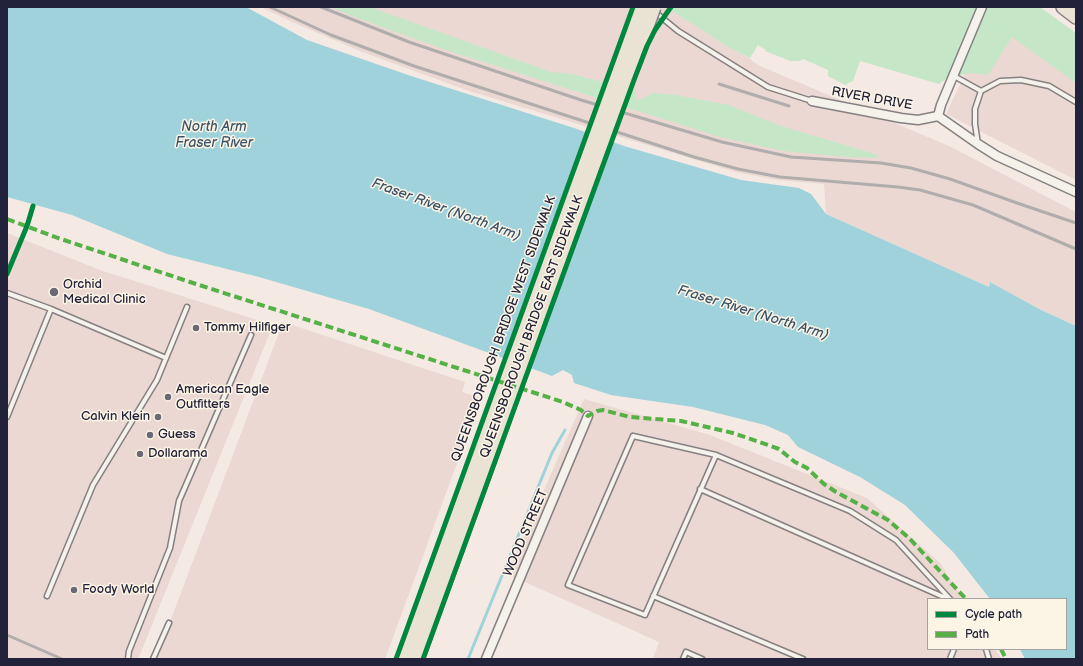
<!DOCTYPE html>
<style>
body{margin:0}
#map{position:relative;width:1083px;height:666px;overflow:hidden;background:#f4e9e3;font-family:"Balsamiq Sans",sans-serif}
canvas{display:block}
.frame{position:absolute;inset:0;border:8px solid #22223b;pointer-events:none}
.legend{position:absolute;left:927px;top:598px;width:140px;height:52px;box-sizing:border-box;background:#fcf5e5;border:1px solid #a5a1a1;margin:0;padding:5px 7px;list-style:none;font-size:12px;color:#22223b}
.legend li{display:flex;align-items:center;gap:8px;height:20px}
.legend b{width:20px;border:1px solid #a5a1a1}
</style>
<div id="map">
<canvas width="1083" height="666"></canvas>
<div class="frame"></div>
<ul class="legend">
<li><b style="height:5px;background:#00873e"></b>Cycle path</li>
<li><b style="height:5px;background:#55b146"></b>Path</li>
</ul>
</div>
<script>
const ctx = document.querySelector('canvas').getContext('2d');
ctx.lineJoin = 'round';
function fill(path, color) { ctx.fillStyle = color; ctx.fill(path, 'evenodd'); }
const toPath = rows => new Path2D(rows.map(r => 'M' + r).join(''));
function strokePath(path, color, width, dash) { ctx.strokeStyle = color; ctx.lineWidth = width; ctx.lineCap = dash ? 'butt' : 'round'; ctx.setLineDash(dash || []); ctx.stroke(path); }
function drawText(font, color, halo, rows, align = 'center') {
  ctx.font = font + ' "Balsamiq Sans",sans-serif'; ctx.lineWidth = 3; ctx.setLineDash([]); ctx.textBaseline = 'middle'; ctx.strokeStyle = halo; ctx.fillStyle = color; for (const [text, x, y, turn = 0] of rows) {
    ctx.save(); ctx.translate(x, y); ctx.rotate((+turn || 0) * Math.PI / 180); ctx.textAlign = isNaN(turn) ? turn : align; if (halo) ctx.strokeText(text, 0, 0); ctx.fillText(text, 0, 0); ctx.restore();
  }
}
fill(toPath([
 [261,7,674,7,760,66,949,146,1076,212,1076,326,1041,310,990,282,989,287,826,214,824,184,777,180,736,172,469,91,365,53,292,22],
 [997,7,1076,59,1076,180,946,114],
 [7,233,100,270,273,325,139,657,136,659,7,659],
 [283,322,465,382,462,392,481,398,385,659,156,659],
 [584,399,710,435,867,498,940,563,963,599,928,599,928,649,995,649,1002,659,653,659,659,642,507,574]
]), '#ebd8d2');
fill(toPath([
 [331,7,370,7,551,72,572,74,635,91,636,99,639,100,654,93,676,95,729,105,781,126,875,154,879,157,877,158,847,157,784,151,720,137,446,50,357,18],
 [666,7,1040,7,1076,33,1076,83,1012,37,988,75,972,73,947,78,939,84,860,61,853,81,845,85,828,76,828,70,803,59,800,61,790,61,765,51,766,50,758,45,750,58,725,45]
]), '#c5e7c8');
fill(toPath([
 [7,7,246,7,307,40,411,76,574,128,624,146,741,180,799,188,811,194,826,214,989,287,990,282,1041,310,1076,326,1076,659,1025,659,1020,649,1066,649,1066,599,990,599,954,553,905,505,860,477,798,447,788,435,765,425,693,407,611,395,574,383,572,375,563,370,552,376,369,309,259,277,167,254,72,215,7,197]
]), '#9fd2db');
strokePath(toPath([
 [468,659,552,453,565,430]
]), '#9fd2db', 3);
const service = toPath([
 [655,12,678,31,768,87,812,101],
 [954,76,981,91],
 [978,144,975,124,975,109,981,91,1000,81,1021,80,1049,86,1076,102],
 [7,293,51,309,166,358],
 [7,417,51,309],
 [633,436,716,455,645,615,568,585,633,436],
 [716,455,850,511,896,540,950,599],
 [700,489,948,599],
 [47,596,93,485,157,380,187,307],
 [653,596,803,659],
 [986,649,989,659],
 [128,659,129,651,170,548,179,501,251,335],
 [153,659,169,623],
 [683,659,686,652,702,659],
 [950,659,954,649]
]);
const minor = toPath([
 [812,101,901,118,918,120,938,116,978,144,997,156,1076,192],
 [938,116,941,105,982,7],
 [486,659,588,416]
]);
const primary = toPath([
 [1063,7,1076,17]
]);
strokePath(service, '#858082', 7);
strokePath(minor, '#858082', 11);
strokePath(primary, '#858082', 16);
strokePath(service, '#f5f1eb', 4);
strokePath(minor, '#f5f1eb', 8);
strokePath(primary, '#eae3d4', 13);
strokePath(toPath([
 [270,7,331,35,414,66,694,157,738,169,780,177,898,187,920,190,973,205,1076,249],
 [321,7,409,42,581,100,722,142,791,157,881,163,911,168,950,179,1017,203,1076,223],
 [719,84,789,106],
 [7,635,62,659]
]), '#b0adac', 3);
const motorwayBridge = toPath([
 [404,659,641,7],
 [416,659,653,7]
]);
strokePath(motorwayBridge, '#858082', 18, []);
strokePath(motorwayBridge, '#eae3d4', 15);
strokePath(toPath([
 [7,219,58,238,196,284,563,402,581,410,588,416,597,411,603,410,630,417,681,421,733,433,768,445,779,449,795,462,807,468,824,484,836,492,888,520,909,538,966,599],
 [1001,649,1006,659]
]), '#55b146', 4, [8, 4]);
strokePath(toPath([
 [7,274,27,226,33,206],
 [396,659,633,7],
 [423,659,634,80,647,46,655,30,671,7]
]), '#00873e', 5);
for (const [x, y, r, color] of [
 [54,292,5,"#6c6876"],
 [196,328,4,"#6c6876"],
 [168,397,4,"#6c6876"],
 [158,417,4,"#6c6876"],
 [150,435,4,"#6c6876"],
 [140,454,4,"#6c6876"],
 [74,590,4,"#6c6876"]
]) { const dot = new Path2D(); dot.arc(x, y, r, 0, 2 * Math.PI); ctx.fillStyle = color; ctx.fill(dot); strokePath(dot, '#fcf5e5', 1.5); }
drawText('13px', '#22223b', '#fcf5e5', [
 ["RIVER DRIVE",872,99,10],
 ["QUEENSBOROUGH BRIDGE EAST SIDEWALK",532,327,-70],
 ["QUEENSBOROUGH BRIDGE WEST SIDEWALK",504,329,-70],
 ["WOOD STREET",526,533,-67]
]);
drawText('13px', '#22223b', '#fcf5e5', [
 ["Orchid",63,285],
 ["Medical Clinic",63,300],
 ["Tommy Hilfiger",204,328],
 ["American Eagle",176,390],
 ["Outfitters",176,405],
 ["Calvin Klein",150,417,"right"],
 ["Guess",158,435],
 ["Dollarama",148,454],
 ["Foody World",82,590]
], 'left');
drawText('italic 14px', '#3c546a', '#fcf5e5', [
 ["North Arm",214,127],
 ["Fraser River",214,143],
 ["Fraser River (North Arm)",446,210,20],
 ["Fraser River (North Arm)",753,313,17]
]);
</script>
